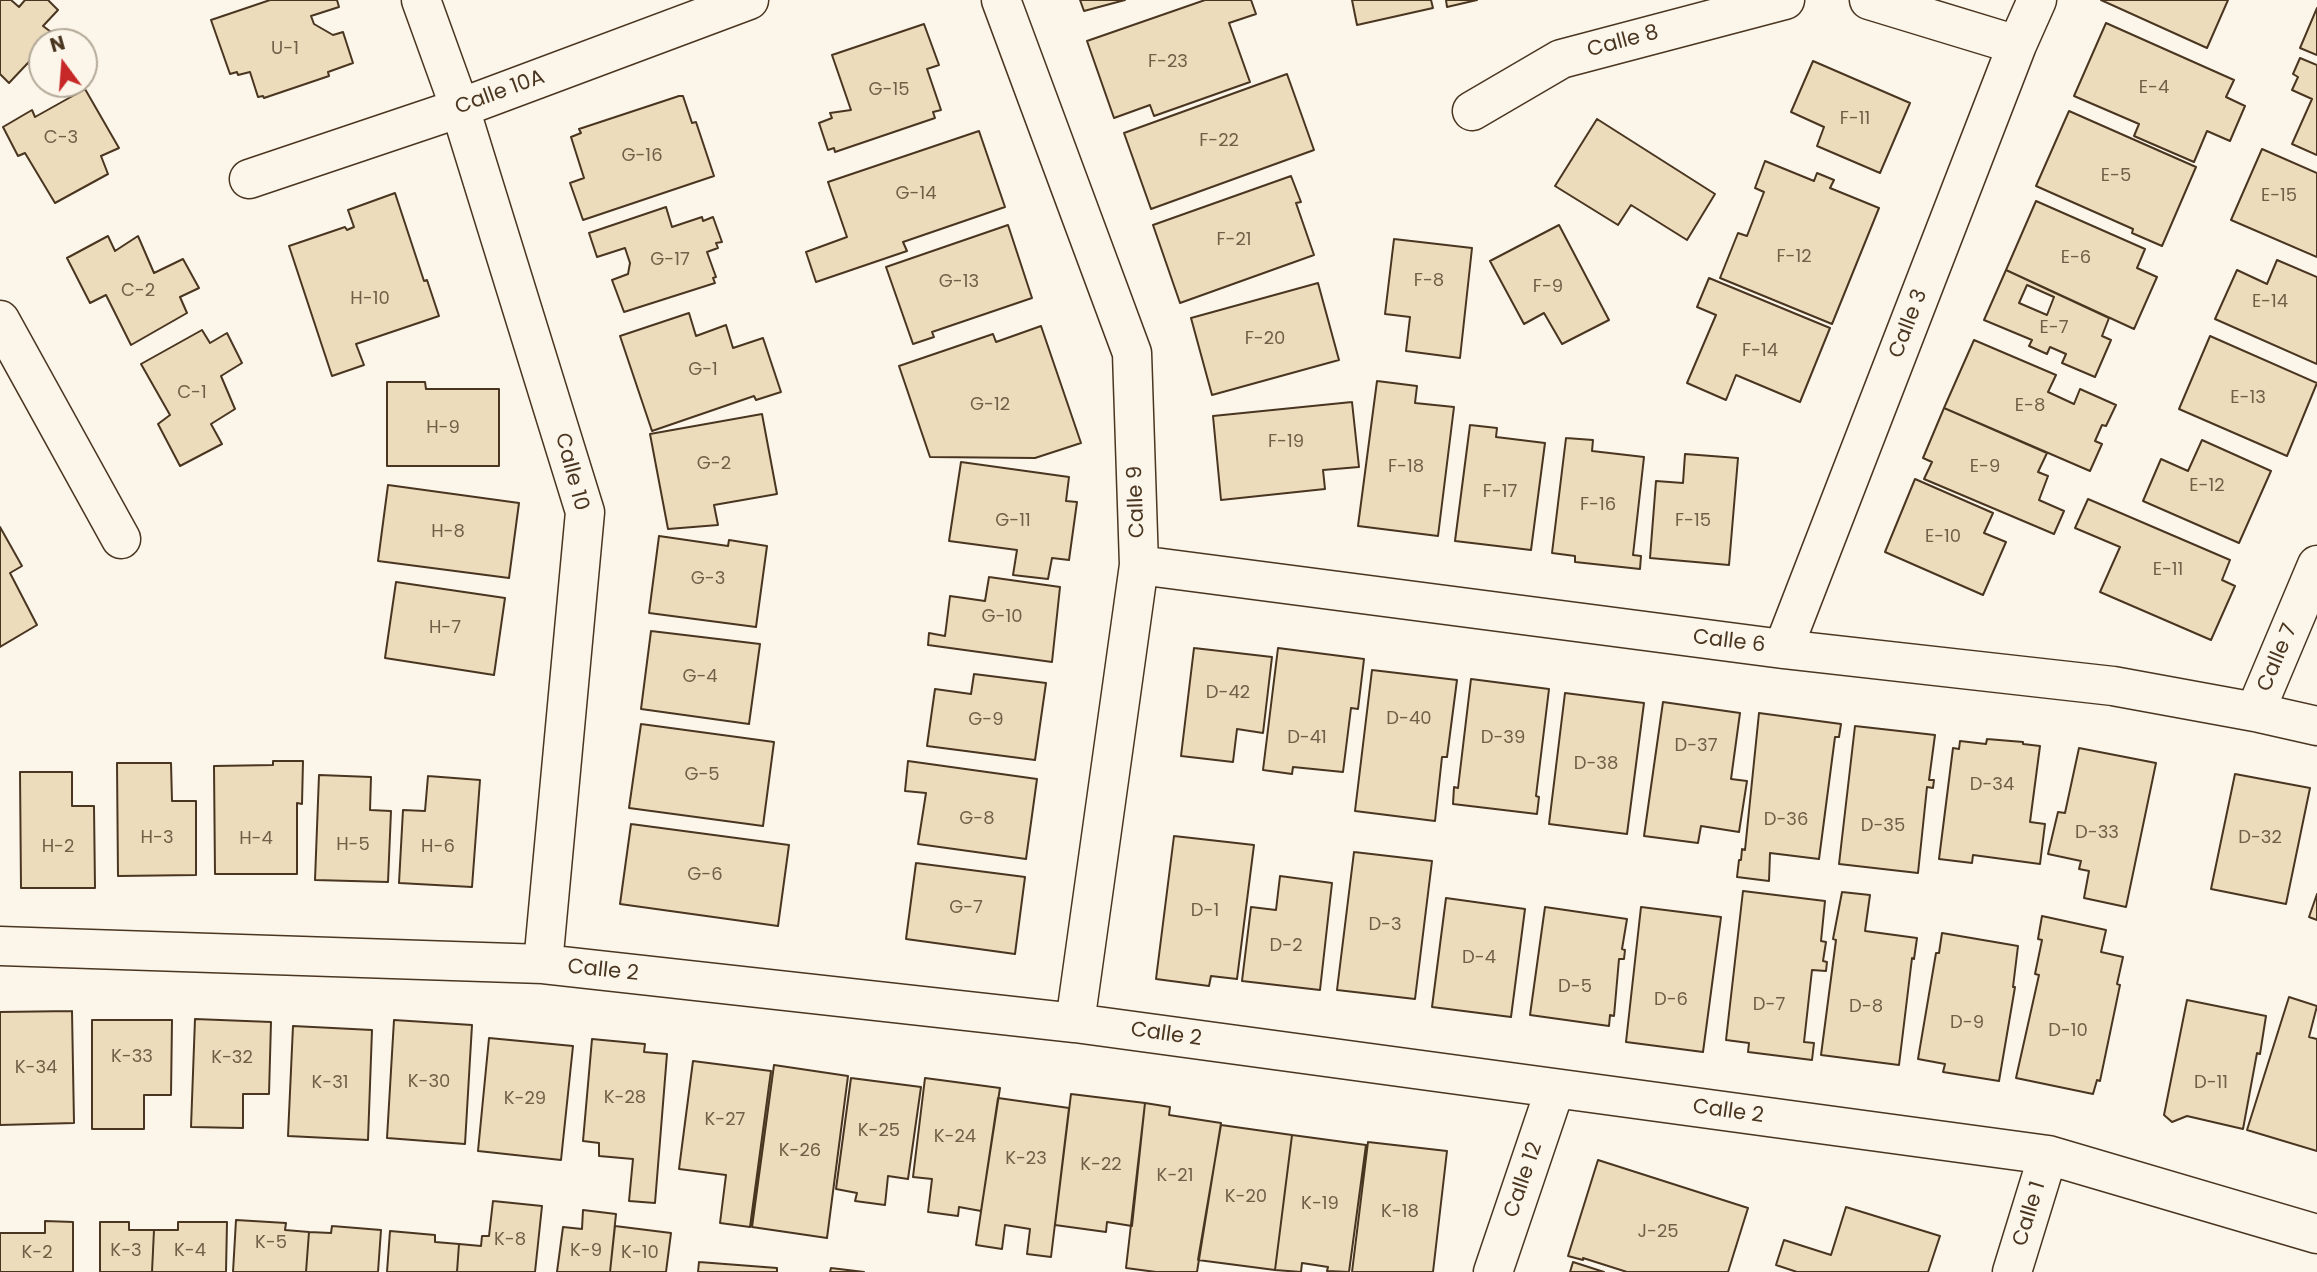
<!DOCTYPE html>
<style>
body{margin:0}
#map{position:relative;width:2317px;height:1272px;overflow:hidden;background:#fbf6e9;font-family:Poppins,sans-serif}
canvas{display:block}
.north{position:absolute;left:28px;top:28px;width:70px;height:70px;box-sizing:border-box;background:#fbf6e9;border:2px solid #b4a999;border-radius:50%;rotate:344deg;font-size:19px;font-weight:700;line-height:28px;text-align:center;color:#4a3520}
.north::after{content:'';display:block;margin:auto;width:24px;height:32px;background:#c62828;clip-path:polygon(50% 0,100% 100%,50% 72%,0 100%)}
</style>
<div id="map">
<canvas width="2317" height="1272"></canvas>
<div class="north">N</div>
</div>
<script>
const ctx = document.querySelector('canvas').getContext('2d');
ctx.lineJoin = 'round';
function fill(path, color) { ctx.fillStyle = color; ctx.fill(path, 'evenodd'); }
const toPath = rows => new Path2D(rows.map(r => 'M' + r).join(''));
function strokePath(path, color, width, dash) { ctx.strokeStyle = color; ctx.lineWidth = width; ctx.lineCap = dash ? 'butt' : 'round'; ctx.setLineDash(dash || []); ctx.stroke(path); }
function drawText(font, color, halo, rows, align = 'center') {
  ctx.font = font + ' Poppins,sans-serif'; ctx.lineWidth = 5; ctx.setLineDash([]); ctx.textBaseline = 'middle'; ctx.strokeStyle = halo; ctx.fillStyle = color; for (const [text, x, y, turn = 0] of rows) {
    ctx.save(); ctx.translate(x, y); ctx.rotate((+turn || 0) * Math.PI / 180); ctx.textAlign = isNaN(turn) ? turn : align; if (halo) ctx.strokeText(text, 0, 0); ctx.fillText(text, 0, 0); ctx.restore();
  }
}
const building = toPath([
 [0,0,11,0,19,7,25,0,48,0,58,10,43,26,55,35,48,42,42,42,42,48,9,83,0,74,0,0],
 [270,0,337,0,339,7,311,16,314,24,333,35,343,32,353,63,328,72,329,76,264,98,263,96,258,97,250,72,238,75,237,72,230,74,211,20,270,0],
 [1080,0,1125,0,1084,11,1080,0],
 [1205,0,1251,0,1256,14,1229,23,1250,82,1154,116,1150,105,1114,118,1087,41,1205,0],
 [1352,0,1431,0,1433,8,1357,25,1352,0],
 [1446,0,1477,0,1447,7,1446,0],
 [2101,0,2228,0,2207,48,2101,0],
 [2317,8,2317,55,2300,48,2317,8],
 [2106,23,2234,80,2226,97,2245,106,2230,141,2207,131,2194,162,2134,136,2139,124,2074,96,2106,23],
 [924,24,939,65,927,69,941,110,933,112,935,118,835,152,834,148,828,150,819,123,832,118,830,113,851,110,832,55,924,24],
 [2300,58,2317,65,2317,155,2292,144,2312,99,2292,90,2298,77,2293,74,2300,58],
 [1813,61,1910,103,1880,173,1817,146,1824,127,1791,112,1813,61],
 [1287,74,1314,150,1151,209,1124,133,1287,74],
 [85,89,119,148,101,156,108,174,55,203,25,153,18,156,3,127,32,110,35,117,85,89],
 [679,96,683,96,692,123,696,122,714,176,583,220,570,183,584,178,571,137,581,133,579,129,679,96],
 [2069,111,2196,167,2162,246,2132,233,2133,229,2036,186,2069,111],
 [1597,119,1715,194,1687,240,1631,205,1618,225,1555,186,1597,119],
 [979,131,1005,207,903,242,907,251,816,282,806,252,847,237,828,182,979,131],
 [2262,149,2317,173,2317,257,2231,220,2262,149],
 [1765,161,1814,181,1817,173,1834,180,1830,188,1879,208,1832,324,1720,278,1738,233,1747,236,1764,192,1755,188,1765,161],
 [1291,176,1301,202,1296,203,1314,255,1180,303,1153,225,1291,176],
 [395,193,424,281,427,280,439,316,356,344,364,365,332,376,289,246,345,227,347,230,354,227,348,210,395,193],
 [2036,201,2145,249,2137,268,2157,277,2134,329,2006,270,2036,201],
 [666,207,672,227,702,217,703,221,713,217,722,242,716,243,718,248,707,252,716,277,713,278,715,283,624,312,612,280,628,274,630,263,625,248,597,257,589,233,666,207],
 [1008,225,1032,298,932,332,934,337,913,344,886,267,1008,225],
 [1559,225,1609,320,1562,344,1544,313,1524,324,1490,261,1559,225],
 [108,236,115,251,138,236,154,273,183,259,199,288,180,297,187,313,131,345,106,295,90,303,67,258,108,236],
 [1394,239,1472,248,1460,358,1406,351,1410,317,1385,314,1394,239],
 [2277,260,2317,277,2317,364,2215,319,2237,270,2267,284,2277,260],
 [2006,270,2109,318,2102,336,2111,340,2095,377,2062,363,2066,354,2050,347,2047,354,2029,346,2032,340,1984,320,2006,270],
 [2027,285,2054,297,2047,315,2019,303,2027,285],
 [1709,278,1830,328,1800,402,1736,375,1726,400,1687,383,1716,315,1697,307,1709,278],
 [1318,283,1339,360,1212,395,1191,318,1318,283],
 [689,313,696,336,726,325,733,348,763,338,781,392,756,400,754,396,652,431,620,336,689,313],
 [1041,326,1081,443,1035,458,930,457,899,366,993,334,996,342,1041,326],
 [202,330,210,343,227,333,242,363,221,376,235,409,211,424,222,444,180,466,158,424,170,415,141,364,202,330],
 [2210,336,2317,383,2287,456,2179,409,2210,336],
 [1974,340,2056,375,2048,392,2074,404,2080,389,2116,405,2106,426,2102,425,2095,441,2102,444,2090,471,1944,408,1974,340],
 [1377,381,1417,386,1415,403,1454,407,1438,536,1358,526,1377,381],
 [387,382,425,382,426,389,499,389,499,466,387,466,387,382],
 [1352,402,1359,467,1323,470,1325,489,1221,500,1213,416,1352,402],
 [1944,408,2047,453,2038,472,2048,476,2039,500,2064,511,2054,534,1924,479,1932,462,1923,458,1944,408],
 [762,414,777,494,714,505,718,525,668,529,650,434,762,414],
 [1470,425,1497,428,1496,437,1545,443,1531,550,1455,541,1470,425],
 [1566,438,1593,440,1592,451,1644,457,1633,555,1641,556,1640,569,1575,562,1575,556,1552,553,1566,438],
 [2202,440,2271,471,2239,543,2143,501,2161,459,2188,471,2202,440],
 [1685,454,1738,458,1729,565,1650,558,1656,481,1683,483,1685,454],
 [961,462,1069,477,1066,501,1077,502,1069,560,1052,558,1048,579,1013,575,1017,550,949,541,961,462],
 [1915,479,1993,513,1984,533,2006,542,1983,595,1885,552,1915,479],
 [388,485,519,503,509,578,378,561,388,485],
 [2088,499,2230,560,2222,580,2235,586,2211,640,2100,592,2120,547,2075,528,2088,499],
 [0,527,22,566,10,573,37,625,0,647,0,527],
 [659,536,728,546,729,540,767,546,756,627,649,613,659,536],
 [989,577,1060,587,1052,662,928,645,929,633,945,636,950,596,985,601,989,577],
 [396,582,505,598,494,675,385,658,396,582],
 [651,631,760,644,749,724,641,709,651,631],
 [1194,648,1272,657,1263,733,1237,729,1233,762,1181,756,1194,648],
 [1278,648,1364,659,1358,709,1351,708,1343,772,1293,767,1292,774,1263,770,1278,648],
 [1372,670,1457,680,1447,757,1442,757,1435,821,1355,811,1372,670],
 [974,674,1046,683,1035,760,927,746,935,689,971,694,974,674],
 [1471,679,1549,689,1536,796,1539,797,1537,814,1453,804,1454,787,1458,788,1471,679],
 [1565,693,1644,703,1627,834,1549,824,1565,693],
 [1663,702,1740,713,1731,779,1747,781,1739,832,1701,826,1698,843,1644,836,1663,702],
 [1759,713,1841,724,1839,737,1835,737,1819,859,1770,853,1769,881,1737,877,1739,860,1741,860,1742,849,1745,850,1759,713],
 [641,724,774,742,763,826,629,808,641,724],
 [1855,726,1935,735,1929,780,1934,780,1933,788,1927,787,1918,873,1839,864,1855,726],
 [1987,739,2023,742,2023,744,2040,746,2030,822,2045,824,2040,864,1973,855,1972,863,1939,859,1953,748,1959,749,1960,741,1986,744,1987,739],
 [2079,748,2156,763,2126,907,2084,898,2089,871,2079,869,2081,861,2048,854,2058,812,2065,813,2079,748],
 [273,761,303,761,302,804,297,803,297,874,215,874,214,766,273,765,273,761],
 [908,761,1037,779,1026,859,918,844,926,793,905,791,908,761],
 [117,763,171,763,172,801,196,801,196,875,118,876,117,763],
 [20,772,72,772,72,806,94,806,95,888,21,888,20,772],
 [2235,774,2310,788,2286,904,2211,889,2235,774],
 [319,775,371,777,370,810,391,811,388,882,315,880,319,775],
 [428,776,480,780,472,887,399,883,403,810,425,811,428,776],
 [631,824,789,845,778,926,620,904,631,824],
 [1174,836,1254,845,1237,979,1211,976,1209,986,1156,979,1174,836],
 [1354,852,1432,861,1415,999,1337,990,1354,852],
 [916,863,1025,877,1015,954,906,939,916,863],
 [1280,876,1332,883,1320,990,1242,981,1251,907,1276,910,1280,876],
 [1743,891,1825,901,1821,941,1826,942,1823,961,1827,962,1826,971,1812,970,1804,1042,1814,1043,1812,1060,1748,1052,1749,1043,1726,1040,1743,891],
 [1842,892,1870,895,1865,931,1917,938,1914,959,1912,958,1899,1065,1821,1055,1836,940,1833,939,1842,892],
 [2317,894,2317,920,2309,917,2317,894],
 [1446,898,1525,909,1511,1017,1432,1007,1446,898],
 [1545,907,1627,919,1622,949,1625,950,1624,959,1619,959,1614,1016,1610,1015,1609,1026,1530,1015,1545,907],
 [1641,907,1721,917,1703,1052,1626,1042,1641,907],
 [2042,916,2106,930,2101,952,2123,957,2117,984,2120,985,2100,1081,2097,1080,2093,1094,2016,1078,2039,975,2035,974,2042,940,2038,939,2042,916],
 [1942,933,2018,946,2013,987,2015,987,1999,1081,1943,1072,1945,1064,1918,1059,1936,953,1939,953,1942,933],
 [2289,997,2317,1006,2309,1037,2317,1039,2317,1151,2247,1130,2289,997],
 [2187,1000,2266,1016,2260,1054,2257,1053,2243,1129,2187,1116,2172,1122,2164,1115,2187,1000],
 [72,1011,74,1123,0,1125,0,1012,72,1011],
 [195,1019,271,1022,269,1094,243,1094,243,1128,191,1127,195,1019],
 [92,1020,172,1020,171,1095,144,1095,144,1129,92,1129,92,1020],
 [394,1020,472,1025,465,1144,387,1138,394,1020],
 [293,1026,372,1030,368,1140,288,1136,293,1026],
 [489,1038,573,1046,561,1160,478,1151,489,1038],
 [592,1039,645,1044,644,1052,667,1054,655,1203,629,1201,633,1159,599,1156,599,1143,583,1141,592,1039],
 [693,1061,771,1071,750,1227,720,1223,726,1175,679,1169,693,1061],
 [774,1065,848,1076,827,1238,752,1227,774,1065],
 [851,1078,921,1087,908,1179,888,1176,885,1205,855,1201,857,1193,836,1189,851,1078],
 [925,1078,1000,1088,981,1211,959,1207,958,1216,928,1212,932,1179,913,1177,925,1078],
 [1071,1094,1145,1103,1132,1226,1107,1222,1106,1232,1055,1225,1071,1094],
 [998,1098,1069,1108,1051,1257,1027,1254,1030,1229,1005,1225,1002,1249,976,1245,998,1098],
 [1145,1103,1170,1107,1169,1115,1221,1123,1197,1272,1156,1272,1126,1268,1145,1103],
 [1221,1125,1292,1135,1275,1270,1198,1260,1221,1125],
 [1292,1135,1366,1145,1349,1272,1327,1271,1328,1267,1302,1263,1301,1272,1275,1270,1292,1135],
 [1368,1142,1447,1151,1433,1272,1352,1272,1368,1142],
 [1598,1160,1748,1208,1728,1272,1627,1272,1583,1258,1583,1260,1568,1256,1598,1160],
 [493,1201,542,1206,535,1272,457,1272,459,1244,481,1246,482,1236,489,1236,493,1201],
 [1846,1207,1940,1236,1928,1272,1797,1272,1776,1265,1784,1240,1831,1255,1846,1207],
 [583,1210,616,1214,610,1272,557,1272,563,1227,582,1229,583,1210],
 [236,1220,286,1223,285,1230,309,1232,306,1272,233,1272,236,1220],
 [45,1221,73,1222,73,1272,0,1272,0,1233,45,1233,45,1221],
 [100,1222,129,1222,129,1230,154,1230,152,1272,100,1272,100,1222],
 [178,1222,227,1222,226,1272,152,1272,154,1230,178,1230,178,1222],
 [332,1226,381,1230,378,1272,306,1272,309,1232,331,1233,332,1226],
 [615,1226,671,1233,666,1272,610,1272,615,1226],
 [390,1231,435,1235,435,1242,459,1244,457,1272,387,1272,390,1231],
 [699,1262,777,1268,777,1272,698,1272,699,1262],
 [1573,1262,1604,1272,1570,1272,1573,1262],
 [831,1268,864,1272,830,1272,831,1268]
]);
fill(building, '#ecdcbc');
strokePath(building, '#4a3520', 2);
const street = toPath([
 [421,0,460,108,585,512,543,964],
 [1001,0,1132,353,1139,565,1075,1023],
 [1869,0,2017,45],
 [1472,111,1561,59,1785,0],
 [249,179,460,108,749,0],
 [0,320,121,539],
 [1139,565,1783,649,2113,686,2255,712,2317,726],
 [1783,649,2017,45,2037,0],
 [2255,712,2317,565],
 [0,946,543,964,1075,1023,2048,1155,2317,1234],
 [1493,1272,1555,1089],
 [2012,1272,2048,1155]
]);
strokePath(street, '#4a3520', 41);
strokePath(street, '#fbf6e9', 38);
drawText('18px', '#725f47', null, [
 ["U-1",285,49],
 ["F-23",1168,62],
 ["E-4",2154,88],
 ["G-15",889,90],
 ["F-11",1855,119],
 ["C-3",61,138],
 ["F-22",1219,141],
 ["G-16",642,156],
 ["E-5",2116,176],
 ["G-14",916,194],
 ["E-15",2279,196],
 ["F-21",1234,240],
 ["F-12",1794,257],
 ["E-6",2076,258],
 ["G-17",670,260],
 ["F-8",1429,281],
 ["G-13",959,282],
 ["F-9",1548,287],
 ["C-2",138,291],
 ["H-10",370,299],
 ["E-14",2270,302],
 ["E-7",2054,328],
 ["F-20",1265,339],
 ["F-14",1760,351],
 ["G-1",703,370],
 ["C-1",192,393],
 ["E-13",2248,398],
 ["G-12",990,405],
 ["E-8",2030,406],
 ["H-9",443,428],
 ["F-19",1286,442],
 ["G-2",714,464],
 ["F-18",1406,467],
 ["E-9",1985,467],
 ["E-12",2207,486],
 ["F-17",1500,492],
 ["F-16",1598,505],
 ["G-11",1013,521],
 ["F-15",1693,521],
 ["H-8",448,532],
 ["E-10",1943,537],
 ["E-11",2168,570],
 ["G-3",708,579],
 ["G-10",1002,617],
 ["H-7",445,628],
 ["G-4",700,677],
 ["D-42",1228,693],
 ["D-40",1409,719],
 ["G-9",986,720],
 ["D-41",1307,738],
 ["D-39",1503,738],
 ["D-37",1696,746],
 ["D-38",1596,764],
 ["G-5",702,775],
 ["D-34",1992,785],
 ["G-8",977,819],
 ["D-36",1786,820],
 ["D-35",1883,826],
 ["D-33",2097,833],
 ["H-3",157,838],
 ["D-32",2260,838],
 ["H-4",256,839],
 ["H-5",353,845],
 ["H-2",58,847],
 ["H-6",438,847],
 ["G-6",705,875],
 ["G-7",966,908],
 ["D-1",1205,911],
 ["D-3",1385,925],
 ["D-2",1286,946],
 ["D-4",1479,958],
 ["D-5",1575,987],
 ["D-6",1671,1000],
 ["D-7",1769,1005],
 ["D-8",1866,1007],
 ["D-9",1967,1023],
 ["D-10",2068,1031],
 ["K-33",132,1057],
 ["K-32",232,1058],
 ["K-34",36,1068],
 ["K-30",429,1082],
 ["K-31",330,1083],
 ["D-11",2211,1083],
 ["K-28",625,1098],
 ["K-29",525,1099],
 ["K-27",725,1120],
 ["K-25",879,1131],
 ["K-24",955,1137],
 ["K-26",800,1151],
 ["K-23",1026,1159],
 ["K-22",1101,1165],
 ["K-21",1175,1176],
 ["K-20",1246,1197],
 ["K-19",1320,1204],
 ["K-18",1400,1212],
 ["J-25",1658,1232],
 ["K-8",510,1240],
 ["K-5",271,1243],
 ["K-3",126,1251],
 ["K-4",190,1251],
 ["K-9",586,1251],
 ["K-2",37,1253],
 ["K-10",640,1253]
]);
drawText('21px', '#4a3520', '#fbf6e9', [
 ["Calle 8",1623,42,-15],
 ["Calle 10A",500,93,-20],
 ["Calle 3",1909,324,-69],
 ["Calle 10",571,472,75],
 ["Calle 9",1137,502,-92],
 ["Calle 6",1729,642,7],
 ["Calle 7",2278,658,-67],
 ["Calle 2",603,971,6],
 ["Calle 2",1166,1035,8],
 ["Calle 2",1728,1112,8],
 ["Calle 12",1524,1180,-71],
 ["Calle 1",2030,1214,-73]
]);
</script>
